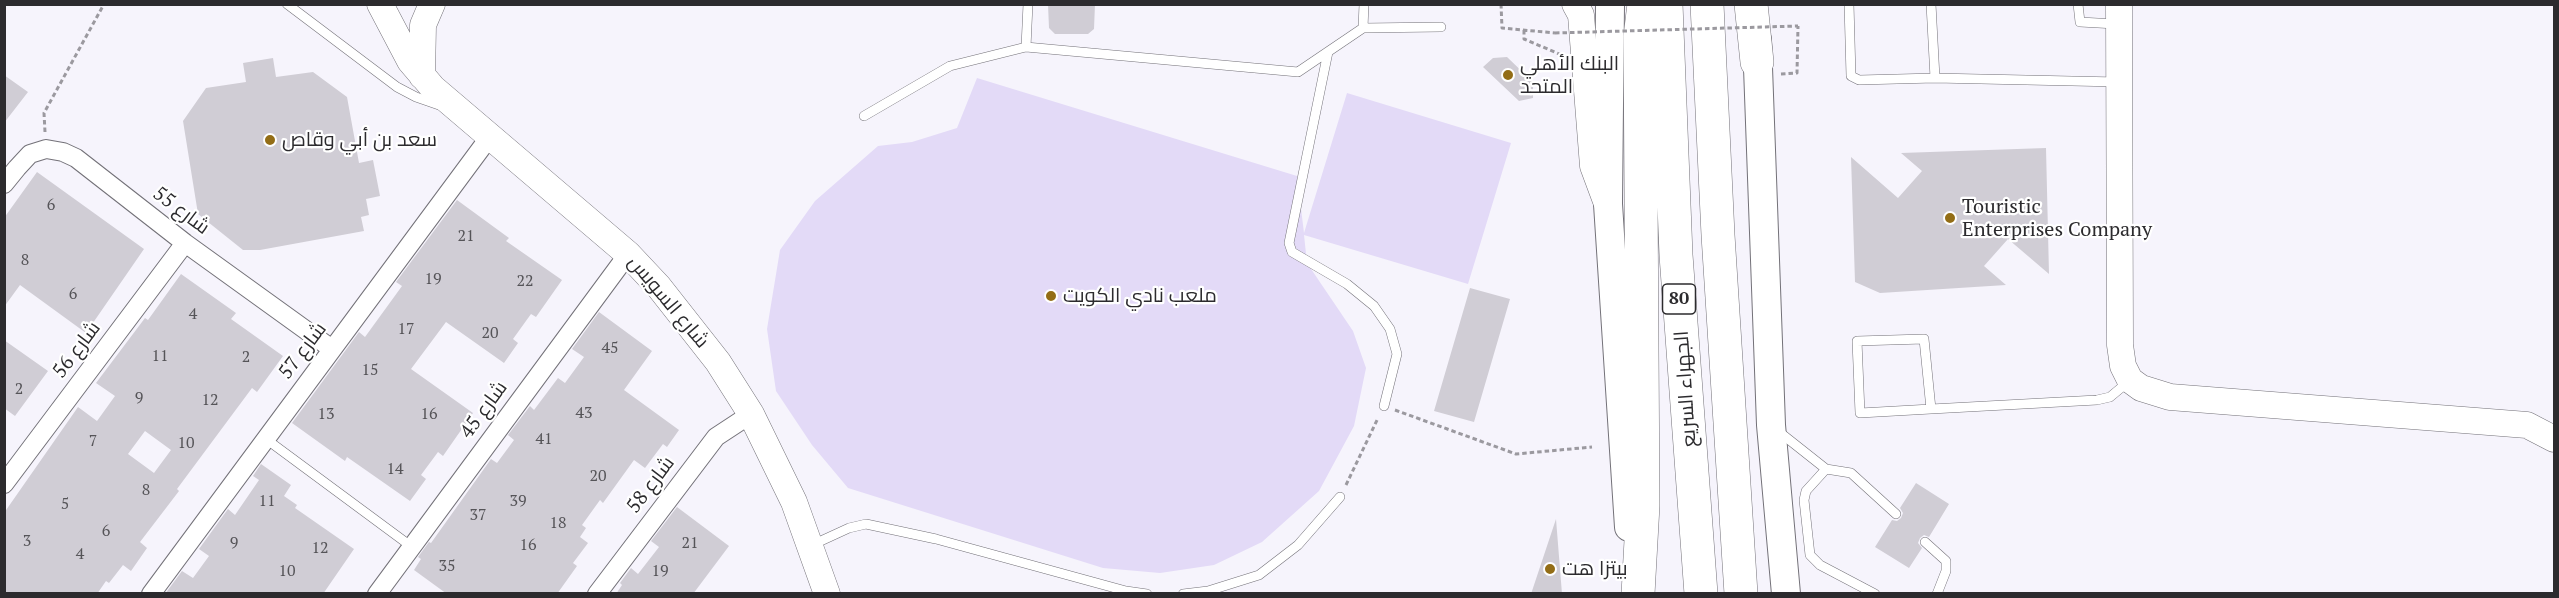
<!DOCTYPE html>
<meta charset="utf-8">
<style>
body{margin:0}
#map{position:relative;width:2559px;height:598px;overflow:hidden;background:#f6f4fc;font-family:"PT Serif",serif}
canvas{display:block}
.frame{position:absolute;inset:0;border:6px solid #2c2b2e;pointer-events:none}
</style>
<div id="map">
<canvas width="2559" height="598"></canvas>
<div class="frame"></div>
</div>
<script>
const ctx = document.querySelector('canvas').getContext('2d');
ctx.lineJoin = 'round';
function fill(path, color) { ctx.fillStyle = color; ctx.fill(path, 'evenodd'); }
const toPath = rows => new Path2D(rows.map(r => 'M' + r).join(''));
function strokePath(path, color, width, dash) { ctx.strokeStyle = color; ctx.lineWidth = width; ctx.lineCap = dash ? 'butt' : 'round'; ctx.setLineDash(dash || []); ctx.stroke(path); }
function drawText(font, color, halo, rows, align = 'center') {
  ctx.font = font + ' "PT Serif",Cairo,serif'; ctx.lineWidth = 4.5; ctx.setLineDash([]); ctx.textBaseline = 'middle'; ctx.strokeStyle = halo; ctx.fillStyle = color; for (const [text, x, y, turn = 0] of rows) {
    ctx.save(); ctx.translate(x, y); ctx.rotate((+turn || 0) * Math.PI / 180); ctx.textAlign = isNaN(turn) ? turn : align; if (halo) ctx.strokeText(text, 0, 0); ctx.fillText(text, 0, 0); ctx.restore();
  }
}
fill(toPath([
 [977,78,1297,176,1304,233,1347,93,1511,143,1468,284,1304,235,1307,263,1353,331,1366,368,1354,426,1319,491,1262,542,1214,565,1160,573,1103,568,848,488,812,445,776,391,767,329,780,250,815,201,878,146,912,142,957,128]
]), '#e3daf7');
fill(toPath([
 [1048,4,1095,4,1094,29,1088,34,1055,34,1049,28],
 [1507,57,1533,82,1533,98,1519,101,1483,67,1493,58],
 [273,58,276,77,313,72,347,97,359,163,373,160,380,196,366,199,369,215,361,217,364,231,260,250,243,250,198,214,183,121,206,88,246,82,243,63],
 [4,75,28,92,4,123],
 [2046,148,2049,274,2008,239,1984,266,2006,285,1880,293,1855,282,1851,157,1898,198,1922,171,1901,153],
 [37,172,144,249,86,333,20,285,4,307,4,218],
 [457,200,509,238,506,241,562,280,536,317,531,314,513,339,518,343,504,363,446,322,411,369,473,413,443,456,438,452,421,475,426,479,410,501,347,457,345,461,292,423,359,332,365,337,402,286,396,282],
 [181,274,236,313,231,319,283,356,257,392,252,388,177,489,179,491,140,542,147,548,131,571,123,565,109,583,106,581,97,594,4,594,4,513,78,407,97,421,115,396,96,383,145,318,148,320],
 [145,431,171,450,154,473,128,454],
 [1470,288,1510,299,1474,422,1434,411],
 [599,312,652,351,624,390,679,430,667,447,663,444,645,468,634,460,603,503,600,500,582,525,586,528,580,537,588,543,573,563,577,566,557,594,447,594,414,570,421,559,418,557,429,542,431,543,491,459,497,463,514,440,508,435,530,406,534,410,558,378,565,383,584,357,572,349],
 [4,340,48,371,15,416,4,408],
 [261,464,291,485,284,496,297,505,295,508,354,549,323,594,165,594,182,571,193,578,209,556,199,549,228,509,235,515,259,480,253,476],
 [1916,483,1949,504,1929,537,1924,535,1920,538,1918,543,1922,548,1909,568,1875,547,1892,520,1897,521,1901,518,1903,513,1900,508],
 [677,507,729,546,693,594,616,594,622,585,620,583,631,568,638,574,659,547,651,541],
 [1556,519,1562,594,1531,594]
]), '#d0cdd5');
const lane = toPath([
 [287,4,397,87,416,97,439,105],
 [1849,4,1851,76,1859,80,1935,78,2118,82],
 [1931,4,1935,78],
 [2078,4,2080,22,2116,24],
 [1363,28,1364,4],
 [1026,47,1028,4],
 [1328,52,1289,243,1292,252,1347,284,1374,306,1390,329,1397,354,1384,406],
 [864,116,950,66,1026,47,1298,72,1363,28,1441,27],
 [1931,409,1924,339,1857,341,1860,413,1931,409,2097,400,2110,397,2128,382],
 [1778,431,1826,469,1851,473,1896,514],
 [266,439,412,547],
 [1826,469,1806,491,1804,500,1810,555,1820,565,1875,594],
 [1925,542,1946,561,1946,571,1937,594],
 [812,545,849,528,866,524,936,539,1126,591,1147,594],
 [1183,594,1208,591,1259,575,1298,545,1340,497]
]);
const street = toPath([
 [4,184,17,168,30,154,46,149,63,152,76,158,185,243,332,349],
 [4,484,185,243],
 [151,594,491,135],
 [377,594,628,254],
 [597,594,716,437,751,414]
]);
const secondary = toPath([
 [380,4,410,61,433,88,628,254,659,287,718,362,751,414,794,502,827,594],
 [1575,4,1581,15,1593,166,1606,201],
 [2119,4,2120,345,2123,366,2130,380,2141,388,2170,397,2527,425,2554,439],
 [422,76,423,25,432,4]
]);
const primary = toPath([
 [1610,4,1608,204,1629,527],
 [1757,40,1771,425,1786,594]
]);
const highway = toPath([
 [1666,4,1676,255,1701,594],
 [1707,4,1718,235,1741,594],
 [1751,4,1757,62],
 [1638,594,1643,505,1640,37,1644,4]
]);
strokePath(lane, '#737178', 10);
strokePath(street, '#737178', 20);
strokePath(secondary, '#737178', 27);
strokePath(primary, '#737178', 30);
strokePath(highway, '#737178', 34);
strokePath(toPath([
 [1501,4,1502,28,1555,33],
 [1524,30,1524,39,1564,56],
 [1781,74,1797,73,1798,26],
 [45,132,44,113,104,4],
 [1395,410,1516,454,1592,447],
 [1346,485,1378,418]
]), '#9b999f', 3, [4.5, 3]);
strokePath(lane, '#fff', 9);
strokePath(street, '#fff', 18);
strokePath(secondary, '#fff', 26);
strokePath(primary, '#fff', 28);
strokePath(highway, '#fff', 33);
strokePath(toPath([
 [1555,33,1798,26]
]), '#9b999f', 3, [4.5, 3]);
for (const [x, y, r, color] of [
 [1508,75,6,"#936d16"],
 [270,140,6,"#936d16"],
 [1950,218,6,"#936d16"],
 [1051,296,6,"#936d16"],
 [1550,569,6,"#936d16"]
]) { const dot = new Path2D(); dot.arc(x, y, r, 0, 2 * Math.PI); ctx.fillStyle = color; ctx.fill(dot); strokePath(dot, '#fff', 2); }
drawText('16px', '#555458', null, [
 ["6",51,205],
 ["21",466,236],
 ["8",25,260],
 ["19",433,279],
 ["22",525,281],
 ["6",73,294],
 ["4",193,314],
 ["17",406,329],
 ["20",490,333],
 ["45",610,348],
 ["11",160,356],
 ["2",246,357],
 ["15",370,370],
 ["2",19,389],
 ["9",139,398],
 ["12",210,400],
 ["43",584,413],
 ["13",326,414],
 ["16",429,414],
 ["41",544,439],
 ["7",93,441],
 ["10",186,443],
 ["14",395,469],
 ["20",598,476],
 ["8",146,490],
 ["11",267,501],
 ["39",518,501],
 ["5",65,504],
 ["37",478,515],
 ["18",558,523],
 ["6",106,531],
 ["3",27,541],
 ["9",234,543],
 ["21",690,543],
 ["16",528,545],
 ["12",320,548],
 ["4",80,554],
 ["35",447,566],
 ["10",287,571],
 ["19",660,571]
]);
for (const [x, y, w] of [
 [1679,299,33]
]) { const box = new Path2D(); box.roundRect(x - w / 2, y - 15, w, 30, 4.5); ctx.fillStyle = '#fff'; ctx.fill(box); strokePath(box, '#2c2b2e', 1.5); }
drawText('bold 18px', '#2c2b2e', null, [
 ["80",1679,299]
]);
drawText('20px', '#2c2b2e', '#fff', [
 ["البنك الأهلي",1520,64],
 ["المتحد",1520,87],
 ["سعد بن أبي وقاص",282,140],
 ["Touristic",1962,207],
 ["Enterprises Company",1962,230],
 ["ملعب نادي الكويت",1063,296],
 ["بيتزا هت",1562,569]
], 'left');
drawText('20px', '#2c2b2e', '#fff', [
 ["شارع 55",181,211,37],
 ["شارع السويس",668,302,50],
 ["شارع 56",77,350,-53],
 ["شارع 57",303,351,-53],
 ["الجهراء السريع",1686,389,-94],
 ["شارع 45",484,410,-54],
 ["شارع 58",651,485,-53]
]);
</script>
